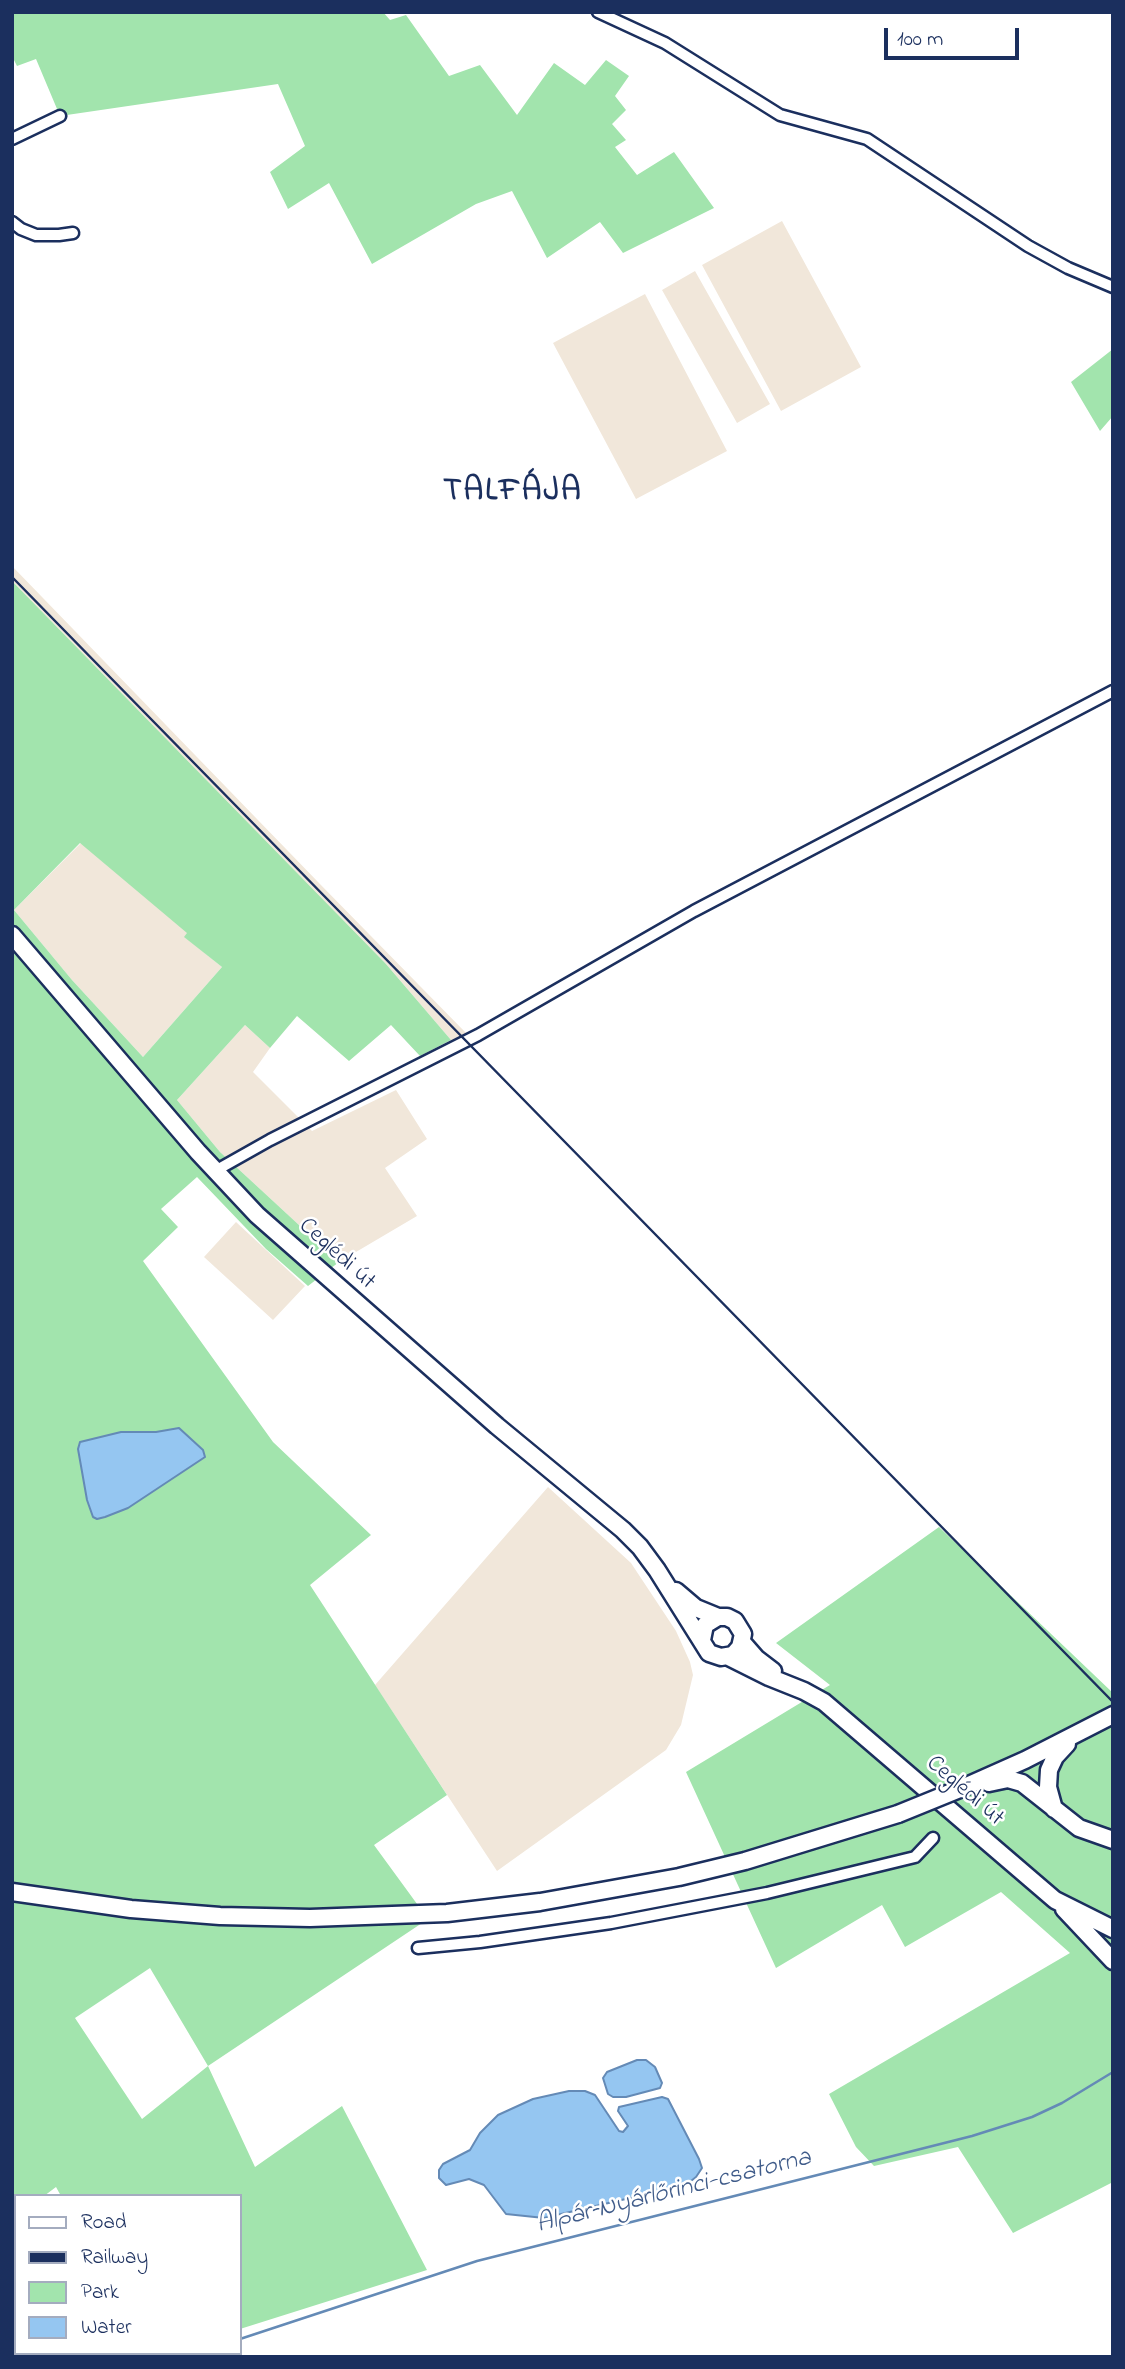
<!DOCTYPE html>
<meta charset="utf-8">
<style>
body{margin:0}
#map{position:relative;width:1125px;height:2369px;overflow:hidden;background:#fff;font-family:"Indie Flower",sans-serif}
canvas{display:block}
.frame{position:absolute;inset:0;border:14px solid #1b2f5e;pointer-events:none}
.legend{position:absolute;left:14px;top:2194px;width:228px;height:161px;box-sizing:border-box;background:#fff;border:2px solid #a4acbf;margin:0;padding:9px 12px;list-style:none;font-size:21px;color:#1b2f5e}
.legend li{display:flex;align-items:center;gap:14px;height:35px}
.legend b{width:35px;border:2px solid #a4acbf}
.scale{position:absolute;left:884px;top:28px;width:135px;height:32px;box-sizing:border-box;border:4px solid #1b2f5e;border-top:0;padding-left:9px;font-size:21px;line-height:24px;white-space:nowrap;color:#1b2f5e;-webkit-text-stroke:5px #fff;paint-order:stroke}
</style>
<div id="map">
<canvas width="1125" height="2369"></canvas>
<div class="frame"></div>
<ul class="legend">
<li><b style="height:9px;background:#fff"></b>Road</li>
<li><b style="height:9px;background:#1b2f5e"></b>Railway</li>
<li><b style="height:19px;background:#a2e4ad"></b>Park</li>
<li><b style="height:19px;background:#95c6f1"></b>Water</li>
</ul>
<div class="scale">100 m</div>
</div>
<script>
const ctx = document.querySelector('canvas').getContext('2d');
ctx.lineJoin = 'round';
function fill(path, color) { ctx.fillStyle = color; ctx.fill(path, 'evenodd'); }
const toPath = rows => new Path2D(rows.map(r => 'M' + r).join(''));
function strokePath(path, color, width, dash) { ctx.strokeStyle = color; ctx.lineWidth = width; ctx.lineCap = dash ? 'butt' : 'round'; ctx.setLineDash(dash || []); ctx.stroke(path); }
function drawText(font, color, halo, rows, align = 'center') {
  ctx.font = font + ' "Indie Flower",sans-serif'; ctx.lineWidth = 5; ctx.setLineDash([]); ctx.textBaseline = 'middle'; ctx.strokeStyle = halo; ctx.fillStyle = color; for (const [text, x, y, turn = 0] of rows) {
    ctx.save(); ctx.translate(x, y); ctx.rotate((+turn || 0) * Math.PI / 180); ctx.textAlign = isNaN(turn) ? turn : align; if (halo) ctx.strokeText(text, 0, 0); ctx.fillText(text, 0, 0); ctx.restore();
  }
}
fill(toPath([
 [782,221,861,367,781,411,702,265],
 [695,271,770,404,737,423,662,290],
 [645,294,727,451,636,499,553,343],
 [12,566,318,882,467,1034,451,1040,386,964,12,581],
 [81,843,188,933,185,937,222,967,143,1057,72,980,14,910],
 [245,1025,270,1048,253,1072,312,1131,396,1090,427,1139,385,1168,417,1216,339,1262,220,1152,177,1100],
 [236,1222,305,1286,273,1320,204,1257],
 [548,1487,631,1563,676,1631,690,1662,693,1675,681,1725,666,1750,497,1871,375,1685]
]), '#f1e7da');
fill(toPath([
 [12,12,383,12,390,20,406,15,449,76,480,65,517,115,554,63,585,85,606,60,629,76,615,96,626,110,612,124,626,140,615,147,637,175,674,152,714,208,623,253,600,222,547,258,512,191,476,204,372,264,329,183,288,209,270,172,305,146,278,84,60,116,36,59,17,66,12,56],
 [1113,349,1113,416,1100,431,1071,382],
 [12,581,386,964,451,1040,420,1056,391,1025,349,1061,297,1016,270,1048,245,1025,177,1100,220,1152,339,1262,308,1286,266,1249,197,1177,161,1209,178,1227,143,1261,273,1442,371,1535,310,1585,447,1795,374,1845,428,1919,208,2066,255,2167,342,2106,427,2270,240,2329,240,2196,61,2196,56,2187,44,2196,16,2196,16,2253,12,2255],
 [80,843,187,933,184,937,222,967,143,1057,72,980,14,910],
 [150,1968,208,2066,142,2119,75,2018],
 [939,1527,1113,1693,1113,2182,1013,2233,958,2147,874,2166,856,2147,829,2094,1070,1953,1001,1892,905,1947,882,1905,776,1968,686,1772,830,1685,776,1643]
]), '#a2e4ad');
const water = toPath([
 [179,1428,203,1450,205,1457,202,1459,128,1508,105,1517,97,1519,93,1517,87,1500,78,1449,80,1442,121,1432,156,1432,179,1428],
 [637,2060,646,2060,655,2067,662,2083,660,2088,626,2097,613,2097,608,2094,603,2078,607,2072,637,2060],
 [569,2091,585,2091,595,2095,619,2131,623,2132,628,2126,618,2111,619,2107,662,2097,668,2099,699,2159,702,2168,696,2177,686,2185,544,2218,506,2214,484,2185,469,2179,446,2185,439,2178,439,2170,443,2164,470,2150,480,2133,498,2115,533,2099,569,2091]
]);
fill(water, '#95c6f1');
strokePath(water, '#648ab6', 2);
strokePath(toPath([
 [240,2339,477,2261,972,2136,1032,2117,1062,2103,1113,2072],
 [186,2357,197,2353]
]), '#648ab6', 2.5);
const minor = toPath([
 [598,12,665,43,780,115,867,139,1028,246,1068,268,1113,287],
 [12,139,60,116],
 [12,222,21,229,36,235,59,235,73,233],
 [215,1171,270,1140,478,1035,694,911,1113,691],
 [418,1948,480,1942,611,1923,767,1893,915,1857,933,1838]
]);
const primary = toPath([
 [12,935,198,1152,257,1215,497,1426,623,1530,640,1547,657,1570,709,1653,721,1657,733,1655,740,1647,743,1634,735,1621,727,1617,718,1617,705,1625,702,1640],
 [676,1591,696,1608,718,1617],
 [742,1642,756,1658,773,1671],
 [729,1657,769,1677,804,1691,824,1702,1055,1900,1113,1929],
 [989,1783,1008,1779,1022,1783,1079,1828,1113,1840],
 [962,1788,1025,1760,1113,1715],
 [1054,1809,1048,1787,1049,1770,1055,1757,1067,1744],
 [12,1892,131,1909,220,1916,310,1918,447,1913,540,1902,679,1877,745,1861,898,1814],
 [1064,1909,1113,1961]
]);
strokePath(minor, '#1b2f5e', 15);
strokePath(primary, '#1b2f5e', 21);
strokePath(minor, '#fff', 10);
strokePath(primary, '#fff', 16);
strokePath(toPath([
 [12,577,1113,1702]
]), '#1b2f5e', 2.5);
const primaryBridge = toPath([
 [898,1814,962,1788]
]);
strokePath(primaryBridge, '#1b2f5e', 21, []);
strokePath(primaryBridge, '#fff', 16);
drawText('24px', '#1b2f5e', '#fff', [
 ["Ceglédi út",336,1255,42],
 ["Ceglédi út",964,1792,41]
]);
drawText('italic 26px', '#405c8a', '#fff', [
 ["Alpár–Nyárlőrinci-csatorna",674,2193,-14]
]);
ctx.letterSpacing = '2px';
drawText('bold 32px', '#1b2f5e', '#fff', [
 ["TALFÁJA",513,494]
]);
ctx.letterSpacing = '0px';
</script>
